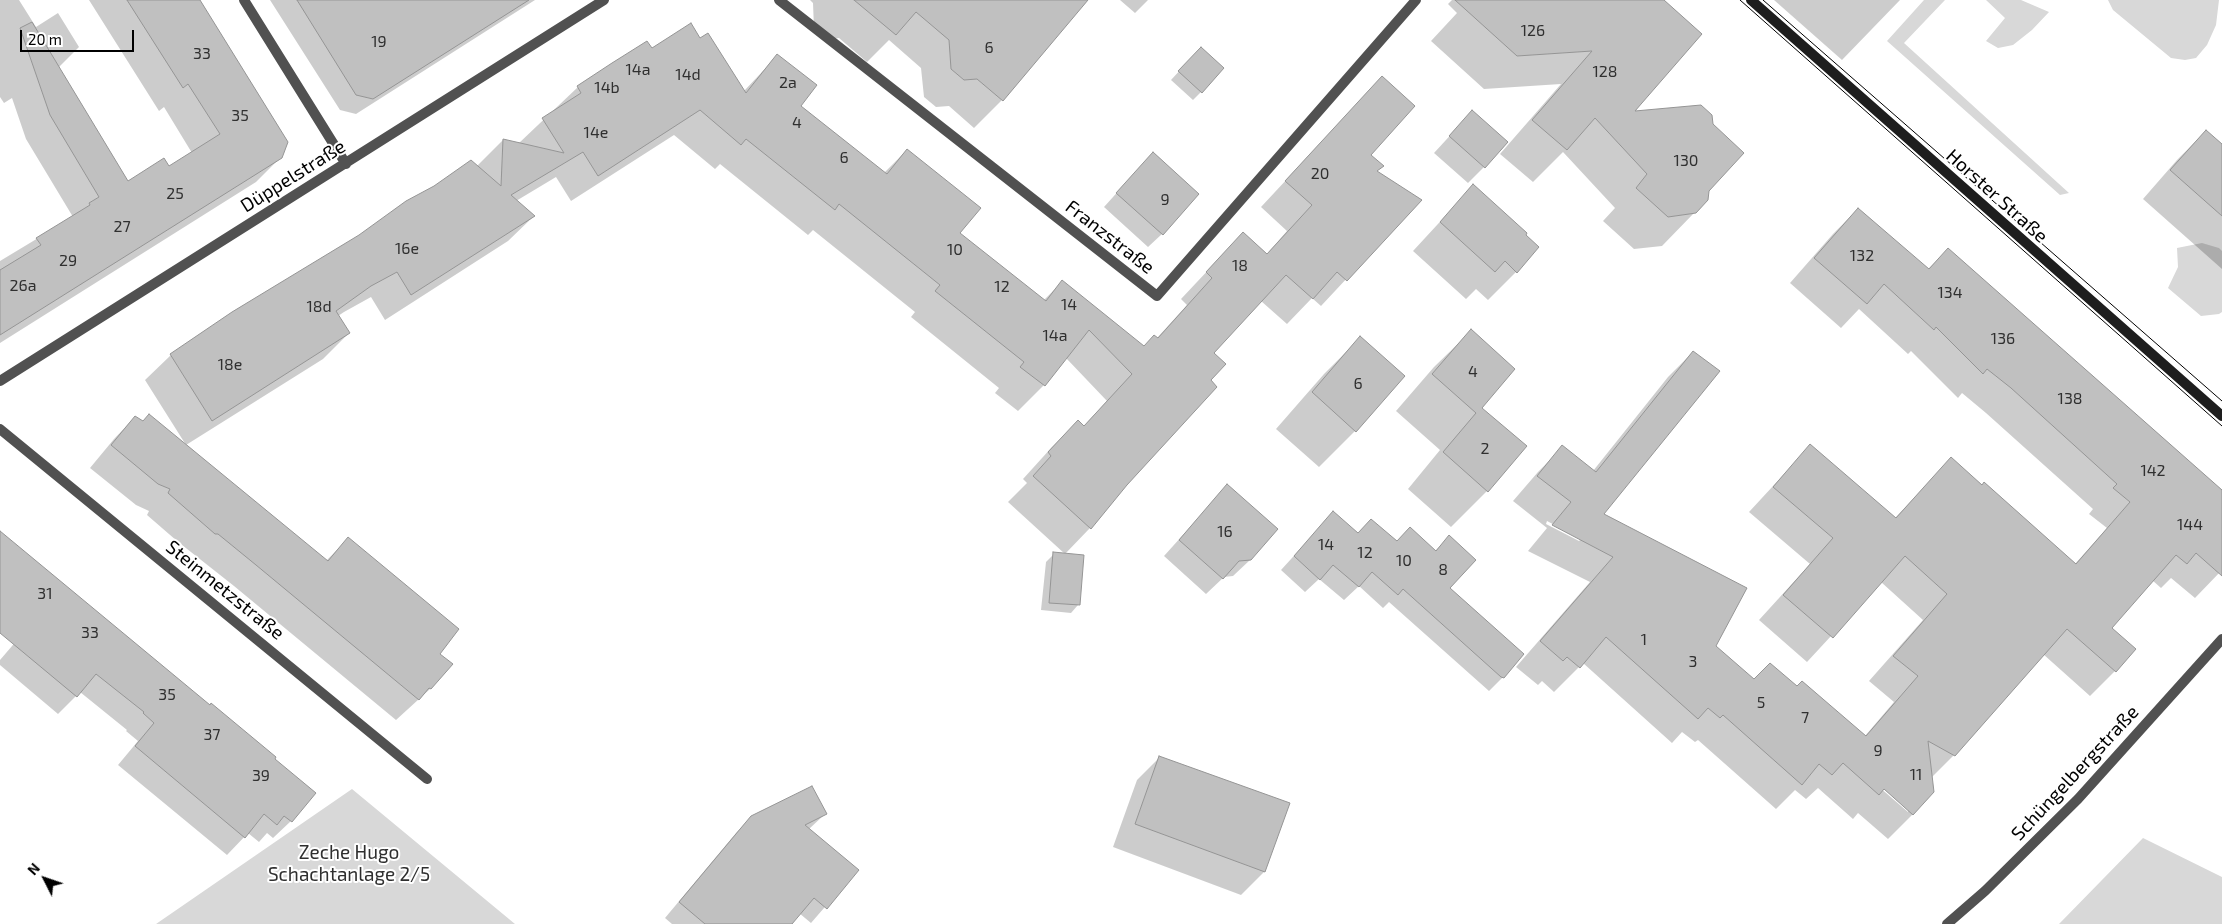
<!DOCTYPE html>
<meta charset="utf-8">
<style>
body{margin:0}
#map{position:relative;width:2222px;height:924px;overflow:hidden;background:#fff;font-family:"Exo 2",sans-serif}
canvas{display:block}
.north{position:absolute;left:20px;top:854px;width:50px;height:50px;-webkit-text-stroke:4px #fff;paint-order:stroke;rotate:311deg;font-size:14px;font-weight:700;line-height:20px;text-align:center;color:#000}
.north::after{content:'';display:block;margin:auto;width:18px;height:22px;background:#000;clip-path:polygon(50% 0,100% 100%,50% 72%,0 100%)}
.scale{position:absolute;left:20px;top:30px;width:114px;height:22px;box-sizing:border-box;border:2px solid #000;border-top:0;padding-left:6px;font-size:15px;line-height:18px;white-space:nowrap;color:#000;-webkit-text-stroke:4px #fff;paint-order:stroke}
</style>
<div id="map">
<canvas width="2222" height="924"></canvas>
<div class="north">N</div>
<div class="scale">20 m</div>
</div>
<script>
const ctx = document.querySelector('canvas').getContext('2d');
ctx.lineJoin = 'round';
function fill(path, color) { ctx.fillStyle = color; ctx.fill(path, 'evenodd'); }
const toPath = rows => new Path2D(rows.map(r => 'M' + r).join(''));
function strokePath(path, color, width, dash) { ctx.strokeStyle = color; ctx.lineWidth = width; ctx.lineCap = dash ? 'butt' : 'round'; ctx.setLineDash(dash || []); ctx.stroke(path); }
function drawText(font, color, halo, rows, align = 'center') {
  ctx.font = font + ' "Exo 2",sans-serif'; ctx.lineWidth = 4; ctx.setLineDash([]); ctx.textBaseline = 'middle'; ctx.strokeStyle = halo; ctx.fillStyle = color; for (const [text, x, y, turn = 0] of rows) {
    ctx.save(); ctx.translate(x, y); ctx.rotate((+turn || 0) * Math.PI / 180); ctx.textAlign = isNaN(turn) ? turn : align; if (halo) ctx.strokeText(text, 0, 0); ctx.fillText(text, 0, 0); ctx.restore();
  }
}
fill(toPath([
 [1924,0,1945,0,1904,43,2069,193,2060,195,1887,41],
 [1986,0,2021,0,2049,12,2032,30,2013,45,1998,48,1986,41,2005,18],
 [2108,0,2219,0,2216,25,2207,45,2196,58,2185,60,2171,58,2113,10],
 [2202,243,2219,248,2222,251,2222,312,2219,314,2201,316,2168,288,2178,267,2177,248],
 [352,789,515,924,156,924],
 [2143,838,2222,877,2222,924,2059,924]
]), '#d8d8d8');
fill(toPath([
 [0,0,19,0,36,27,58,13,79,47,58,68,128,182,169,168,192,153,164,107,159,111,89,0,198,0,281,157,256,182,0,343,0,261,73,217,26,139,12,98,4,103,0,97],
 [270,0,535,0,356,114,340,110],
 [810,0,1054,0,1002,100,974,128,949,106,936,107,924,97,921,68,889,40,867,62,839,38,826,40,814,29,813,3],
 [1120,0,1148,0,1135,13],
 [1452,0,1662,0,1632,113,1695,212,1662,246,1634,249,1603,221,1615,208,1563,152,1533,182,1500,154,1561,84,1484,89,1431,41,1457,13,1448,4],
 [1774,0,1900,0,1842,60],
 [700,40,744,91,777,56,799,106,884,173,907,150,959,233,1043,301,1062,282,1143,347,1157,338,1187,305,1181,299,1243,233,1266,255,1287,231,1261,207,1382,77,1369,155,1382,166,1376,172,1420,200,1321,306,1312,298,1287,324,1261,301,1213,353,1126,484,1090,528,1065,554,1008,502,1027,483,1023,479,1052,447,1078,422,1083,427,1107,401,1066,358,1044,385,1018,411,995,393,999,388,911,317,915,312,813,230,808,235,720,164,715,169,674,135,571,201,556,177,516,201,534,216,508,241,385,320,371,297,344,312,338,316,349,333,323,359,186,445,326,561,348,539,438,654,430,689,396,720,234,586,177,541,147,515,149,511,136,505,90,468,114,439,135,417,186,445,145,380,171,355,477,166,503,140,518,144,578,87,651,49],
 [1193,56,1201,92,1193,100,1171,80],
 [1457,128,1484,167,1468,183,1434,153],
 [2206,131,2222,146,2222,269,2143,199,2177,160],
 [1140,167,1162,234,1148,247,1104,207],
 [1473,186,1516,272,1488,300,1476,289,1466,299,1413,251],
 [1858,209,1927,270,1948,250,2222,492,2222,570,2195,598,2171,578,2161,588,2152,580,2111,628,2115,671,2090,696,2043,654,1954,755,1931,778,1913,814,1888,839,1858,813,1853,819,1818,788,1806,799,1795,790,1776,809,1698,740,1695,742,1682,732,1672,743,1583,663,1554,692,1542,681,1538,685,1516,667,1590,582,1528,551,1547,528,1513,501,1538,472,1563,447,1593,471,1668,377,1693,352,1602,515,1714,646,1754,680,1797,687,1865,736,1894,702,1869,681,1923,620,1881,582,1807,662,1759,620,1810,564,1749,512,1810,446,1895,518,1951,459,2075,564,2107,528,2089,514,2093,509,1986,413,1962,393,1958,398,1911,351,1908,354,1859,309,1841,328,1790,283,1833,234],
 [1547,521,1581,539,1579,541,1546,524],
 [1880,784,1908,809,1908,812,1878,786],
 [1471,331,1487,491,1451,527,1408,489,1440,450,1396,411,1434,367],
 [1360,338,1355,431,1319,467,1276,429,1324,374],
 [1227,486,1250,560,1233,576,1224,577,1206,594,1164,556],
 [1333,513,1357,534,1435,551,1449,537,1449,588,1503,677,1489,691,1389,602,1383,608,1359,586,1344,600,1319,579,1305,592,1281,570],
 [0,533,273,759,291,821,273,838,267,833,259,842,248,833,227,855,118,765,138,741,126,731,127,730,80,692,58,714,0,665,0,660,18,639,0,625],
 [1054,554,1078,605,1071,613,1041,610,1046,562],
 [1160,757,1288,804,1264,872,1241,895,1113,847,1137,780],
 [825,814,808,830,857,870,811,923,799,913,790,924,672,924,665,918,736,833,751,817]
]), '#0003');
const building = toPath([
 [127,0,200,0,288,142,282,158,0,335,0,270,41,245,36,238,90,205,89,203,99,197,50,115,20,28,32,22,128,181,164,158,169,166,220,134,188,84,183,88,127,0],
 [297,0,529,0,373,99,356,95,297,0],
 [854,0,1088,0,1003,101,977,79,964,80,951,69,949,40,916,12,896,35,854,0],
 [1455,0,1664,0,1702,34,1635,111,1701,105,1712,115,1713,124,1744,153,1709,191,1708,200,1696,213,1668,217,1636,188,1647,174,1595,118,1567,150,1532,120,1592,51,1517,56,1455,0],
 [691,23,700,38,708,33,746,93,777,54,817,85,801,106,887,174,907,149,981,208,960,233,1046,301,1062,280,1144,346,1154,335,1158,338,1212,278,1206,272,1243,232,1267,254,1312,205,1285,181,1382,76,1415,106,1371,155,1384,166,1377,171,1422,200,1347,281,1337,272,1313,299,1286,275,1214,353,1226,364,1211,380,1217,387,1127,485,1091,529,1033,476,1051,456,1048,452,1078,420,1084,426,1132,374,1089,330,1045,386,1020,367,1024,362,935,291,940,285,839,204,835,210,746,139,741,145,700,110,598,176,583,152,511,195,535,216,411,295,397,272,371,286,336,311,350,333,212,421,170,354,232,312,359,235,406,201,434,186,471,160,501,186,503,139,564,153,542,118,581,93,577,86,612,63,647,41,652,48,691,23],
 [1201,47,1224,68,1202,93,1178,71,1201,47],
 [1472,110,1508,142,1485,168,1449,136,1472,110],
 [2206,130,2222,144,2222,216,2170,170,2206,130],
 [1153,152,1199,194,1163,235,1116,193,1153,152],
 [1473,184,1527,233,1526,235,1539,247,1517,273,1505,261,1495,272,1440,222,1473,184],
 [1858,208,1929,269,1948,248,2222,490,2222,576,2196,553,2187,564,2176,555,2112,628,2136,649,2116,672,2067,629,1955,756,1928,741,1934,792,1913,815,1884,789,1879,795,1843,763,1832,775,1819,764,1802,785,1723,715,1720,718,1708,708,1698,719,1606,637,1580,668,1567,657,1563,661,1540,641,1613,557,1552,525,1571,502,1537,476,1562,445,1596,472,1693,351,1720,371,1604,514,1747,588,1716,646,1754,679,1770,663,1797,686,1802,681,1866,736,1918,676,1893,656,1947,594,1905,556,1833,638,1783,595,1833,538,1773,487,1810,444,1896,518,1951,457,1982,485,1984,482,2076,564,2130,502,2113,488,2117,484,2011,388,1987,369,1983,374,1936,327,1934,330,1884,284,1867,304,1814,258,1858,208],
 [1471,329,1515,369,1482,408,1527,446,1488,492,1443,452,1476,413,1432,374,1471,329],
 [1360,336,1405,376,1356,432,1312,392,1360,336],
 [149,414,328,561,348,537,459,629,440,654,453,664,431,689,429,688,419,700,256,565,218,534,215,534,168,493,170,489,158,484,111,445,135,416,143,421,149,414],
 [1227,484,1278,529,1251,560,1239,561,1223,579,1179,540,1227,484],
 [1333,511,1358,533,1371,519,1397,541,1410,527,1436,551,1449,535,1476,560,1450,588,1524,654,1504,678,1501,677,1403,589,1398,595,1372,572,1359,587,1333,565,1320,580,1294,556,1333,511],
 [0,531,210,705,211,703,276,757,275,759,316,793,292,822,284,816,277,825,264,814,245,838,135,746,154,723,143,713,144,712,96,674,77,697,0,633,0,531],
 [1053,552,1084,555,1080,605,1049,603,1053,552],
 [1159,756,1290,803,1265,872,1135,824,1159,756],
 [812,786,827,814,805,825,859,870,827,909,814,898,792,924,705,924,679,902,751,816,812,786]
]);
fill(building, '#c0c0c0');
strokePath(building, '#959595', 1);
strokePath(toPath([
 [244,0,346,164],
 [779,0,1157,296,1416,0],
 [0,381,604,0],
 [0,429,427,779],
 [1947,924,1985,891,2078,799,2222,639]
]), '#515151', 10);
strokePath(toPath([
 [1751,0,2222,416]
]), '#1e1e1e', 10);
strokePath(toPath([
 [1740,0,2222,426],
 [1763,0,2222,401]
]), '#000', 1);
drawText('16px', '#303030', null, [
 ["126",1533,31],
 ["19",379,42],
 ["6",989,48],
 ["33",202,54],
 ["14a",638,70],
 ["128",1605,72],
 ["14d",688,75],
 ["2a",788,83],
 ["14b",607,88],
 ["35",240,116],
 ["4",797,123],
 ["14e",596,133],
 ["6",844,158],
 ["130",1686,161],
 ["20",1320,174],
 ["25",175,194],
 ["9",1165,200],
 ["27",122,227],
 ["16e",407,249],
 ["10",955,250],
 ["132",1862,256],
 ["29",68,261],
 ["18",1240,266],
 ["26a",23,286],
 ["12",1002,287],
 ["134",1950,293],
 ["14",1069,305],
 ["18d",319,307],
 ["14a",1055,336],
 ["136",2003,339],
 ["18e",230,365],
 ["4",1473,372],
 ["6",1358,384],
 ["138",2070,399],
 ["2",1485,449],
 ["142",2153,471],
 ["144",2190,525],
 ["16",1225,532],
 ["14",1326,545],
 ["12",1365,553],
 ["10",1404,561],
 ["8",1443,570],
 ["31",45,594],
 ["33",90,633],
 ["1",1644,640],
 ["3",1693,662],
 ["35",167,695],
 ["5",1761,703],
 ["7",1805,718],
 ["37",212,735],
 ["9",1878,751],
 ["11",1916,775],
 ["39",261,776]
]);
drawText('19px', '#000', '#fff', [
 ["Düppelstraße",293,176,-32],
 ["Horster Straße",1997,196,42],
 ["Franzstraße",1110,237,38],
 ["Steinmetzstraße",225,590,39],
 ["Schüngelbergstraße",2075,773,-47]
]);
drawText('19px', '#2f2f2f', '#fff', [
 ["Zeche Hugo",349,853],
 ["Schachtanlage 2/5",349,875]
]);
</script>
